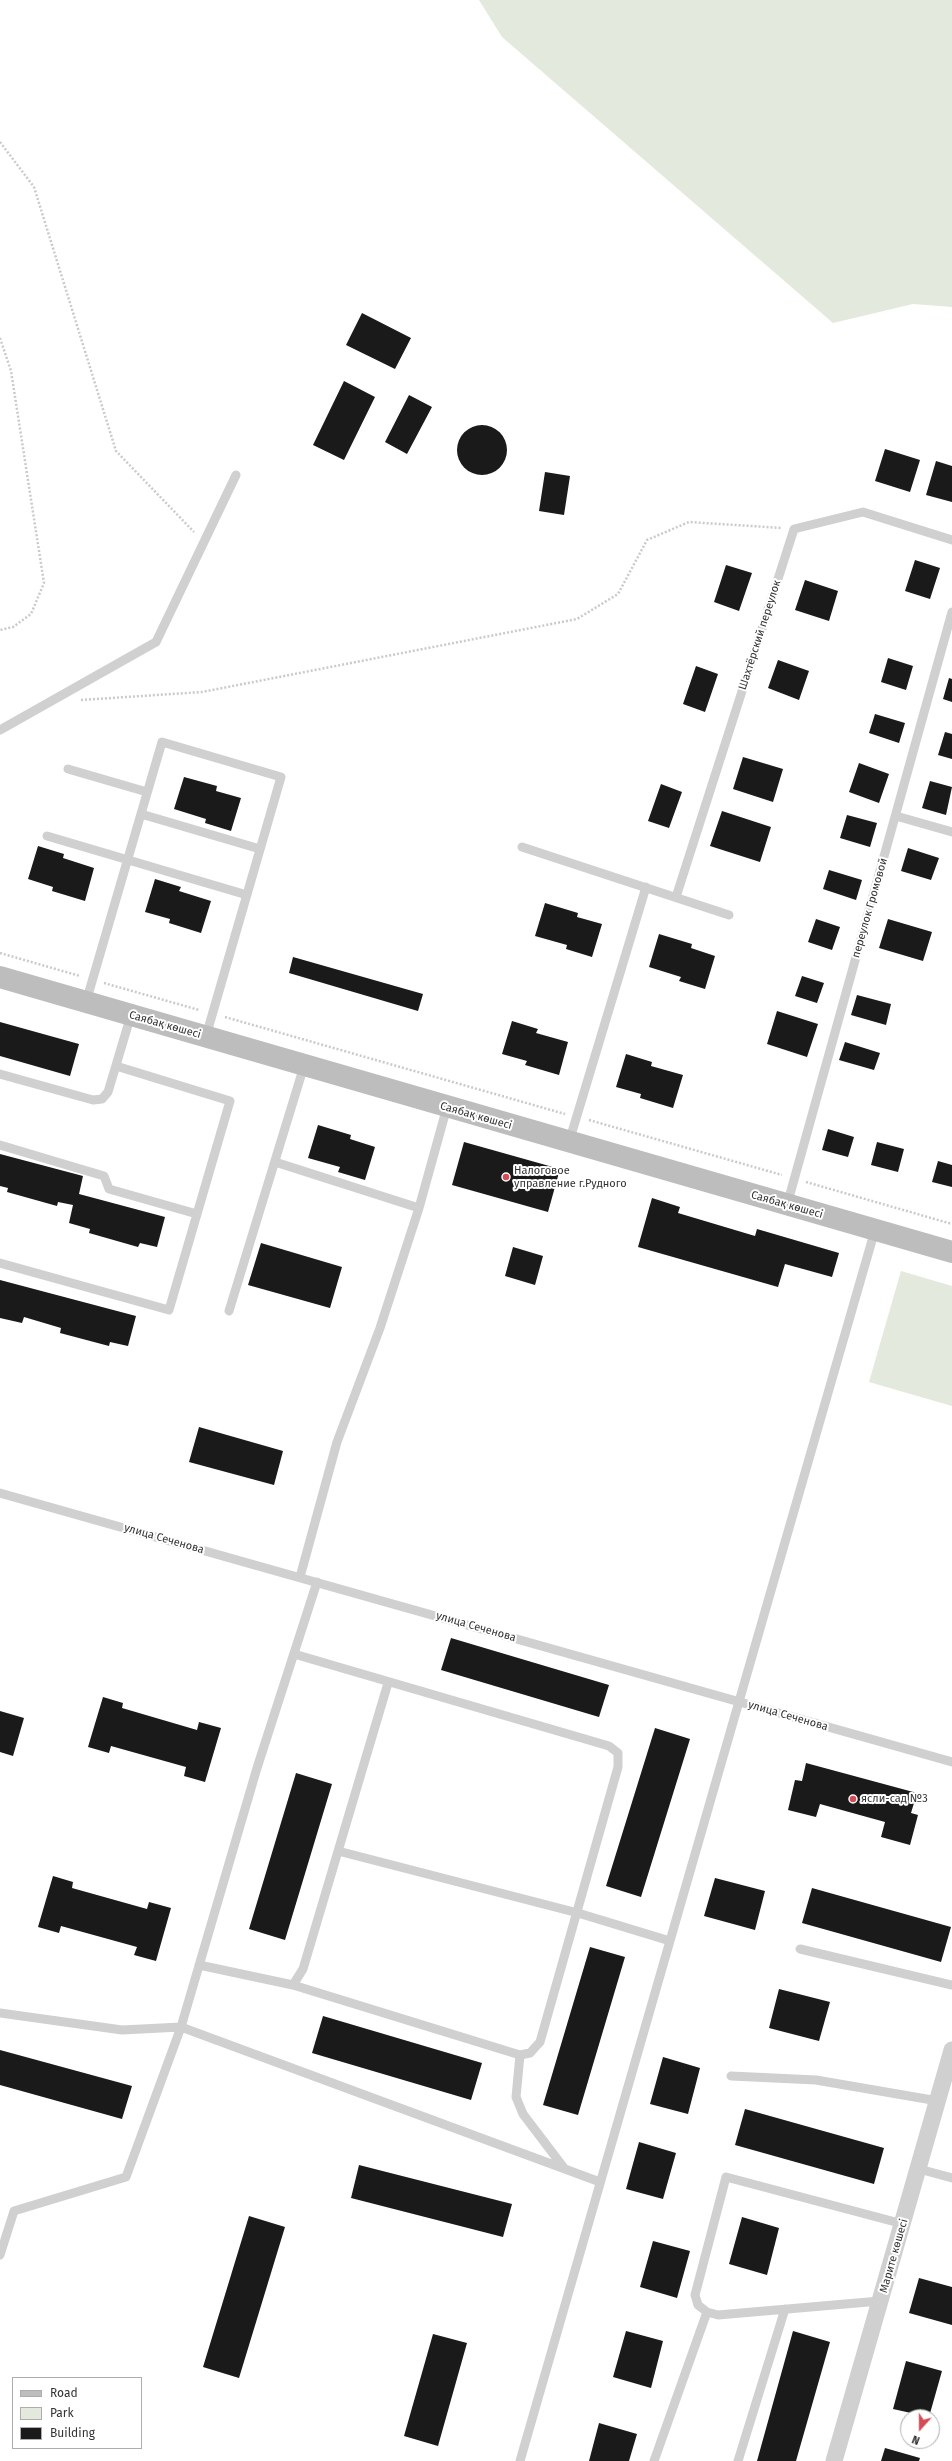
<!DOCTYPE html>
<meta charset="utf-8">
<style>
body{margin:0}
#map{position:relative;width:952px;height:2461px;overflow:hidden;background:#fff;font-family:"Fira Sans",sans-serif}
canvas{display:block}
.legend{position:absolute;left:12px;top:2377px;width:130px;height:72px;box-sizing:border-box;background:#fff;border:1px solid #adadad;margin:0;padding:5px 7px;list-style:none;font-size:12px;color:#333}
.legend li{display:flex;align-items:center;gap:8px;height:20px}
.legend b{width:20px;border:1px solid #adadad}
.north{position:absolute;left:900px;top:2409px;width:40px;height:40px;box-sizing:border-box;background:#fff;border:1px solid #adadad;border-radius:50%;rotate:201deg;font-size:11px;font-weight:700;line-height:16px;text-align:center;color:#333}
.north::after{content:'';display:block;margin:auto;width:14px;height:18px;background:#d34c58;clip-path:polygon(50% 0,100% 100%,50% 72%,0 100%)}
</style>
<div id="map">
<canvas width="952" height="2461"></canvas>
<ul class="legend">
<li><b style="height:5px;background:#bdbdbd"></b>Road</li>
<li><b style="height:11px;background:#e3e9dd"></b>Park</li>
<li><b style="height:11px;background:#1a1a1a"></b>Building</li>
</ul>
<div class="north">N</div>
</div>
<script>
const ctx = document.querySelector('canvas').getContext('2d');
ctx.lineJoin = 'round';
function fill(path, color) { ctx.fillStyle = color; ctx.fill(path, 'evenodd'); }
const toPath = rows => new Path2D(rows.map(r => 'M' + r).join(''));
function strokePath(path, color, width, dash) { ctx.strokeStyle = color; ctx.lineWidth = width; ctx.lineCap = dash ? 'butt' : 'round'; ctx.setLineDash(dash || []); ctx.stroke(path); }
function drawText(font, color, halo, rows, align = 'center') {
  ctx.font = font + ' "Fira Sans",sans-serif'; ctx.lineWidth = 4; ctx.setLineDash([]); ctx.textBaseline = 'middle'; ctx.strokeStyle = halo; ctx.fillStyle = color; for (const [text, x, y, turn = 0] of rows) {
    ctx.save(); ctx.translate(x, y); ctx.rotate((+turn || 0) * Math.PI / 180); ctx.textAlign = isNaN(turn) ? turn : align; if (halo) ctx.strokeText(text, 0, 0); ctx.fillText(text, 0, 0); ctx.restore();
  }
}
fill(toPath([
 [479,0,952,0,952,307,913,304,833,323,502,37],
 [901,1271,952,1286,952,1406,869,1382]
]), '#e3e9dd');
fill(toPath([
 [362,313,411,338,395,369,346,345],
 [344,381,375,397,344,460,313,445],
 [409,395,432,407,407,454,385,442],
 '457 450a25 25 0 1 1 50 0a25 25 0 1 1-50 0Z',
 [885,449,920,460,910,492,875,481],
 [936,461,952,466,952,502,926,495],
 [545,472,570,476,564,515,539,511],
 [915,560,940,568,930,599,905,591],
 [726,565,752,573,739,611,714,602],
 [805,580,838,591,829,621,795,610],
 [888,658,913,666,906,690,881,682],
 [778,660,809,671,799,700,768,688],
 [696,666,718,674,705,712,683,704],
 [949,678,952,679,952,702,943,699],
 [875,714,905,723,899,743,869,733],
 [945,732,952,734,952,759,938,755],
 [743,757,783,769,773,802,733,789],
 [859,763,889,774,879,803,849,792],
 [184,777,217,786,216,791,241,798,231,831,205,823,206,819,174,809],
 [930,781,952,787,946,815,922,808],
 [661,784,682,792,669,828,648,821],
 [722,811,771,827,760,862,710,846],
 [847,815,877,823,870,847,840,838],
 [38,846,64,854,63,858,94,868,85,901,52,891,53,887,28,879],
 [908,848,939,858,931,880,901,871],
 [829,870,862,880,856,900,823,889],
 [155,879,181,887,179,891,211,901,201,933,169,923,170,919,145,912],
 [545,903,578,913,577,917,602,924,592,957,566,949,567,945,535,936],
 [816,919,840,927,832,950,808,942],
 [888,919,932,932,923,961,879,948],
 [659,934,692,944,691,948,715,956,705,989,679,981,681,977,649,967],
 [293,957,423,994,418,1011,289,973],
 [802,976,824,983,817,1003,795,996],
 [857,995,891,1004,886,1025,851,1015],
 [777,1011,818,1024,807,1057,767,1044],
 [512,1021,538,1029,536,1033,568,1042,559,1075,525,1065,527,1061,502,1054],
 [0,1022,79,1044,70,1076,0,1056],
 [845,1042,880,1053,874,1070,839,1060],
 [626,1054,652,1062,651,1066,683,1075,673,1108,640,1098,641,1094,616,1087],
 [318,1125,351,1135,350,1139,375,1147,365,1180,338,1172,340,1167,308,1158],
 [828,1129,854,1137,848,1157,822,1150],
 [464,1142,560,1169,548,1212,452,1185],
 [877,1142,904,1149,898,1172,871,1165],
 [0,1154,83,1176,79,1194,165,1217,157,1247,140,1243,138,1247,89,1233,90,1229,69,1223,73,1205,58,1202,57,1206,7,1192,8,1188,0,1186],
 [938,1161,952,1165,952,1187,932,1182],
 [652,1198,680,1207,678,1213,755,1236,757,1229,839,1253,832,1277,785,1264,778,1287,638,1247],
 [261,1243,342,1267,330,1308,248,1285],
 [513,1247,543,1256,535,1285,505,1276],
 [0,1280,136,1316,128,1346,110,1342,109,1346,60,1333,61,1328,24,1317,22,1323,0,1318],
 [199,1427,283,1451,274,1485,189,1462],
 [451,1638,609,1685,599,1717,441,1670],
 [103,1697,123,1703,122,1708,197,1730,199,1722,221,1728,205,1782,184,1776,186,1767,111,1746,109,1753,88,1747],
 [0,1711,24,1718,13,1756,0,1752],
 [655,1728,690,1739,641,1897,606,1886],
 [806,1763,917,1793,911,1813,918,1815,910,1845,881,1837,885,1822,820,1804,816,1817,788,1810,795,1780,802,1781],
 [296,1773,332,1784,285,1940,249,1929],
 [53,1876,73,1882,72,1888,147,1909,149,1902,171,1908,156,1961,134,1955,137,1947,61,1926,59,1933,38,1927],
 [715,1878,765,1891,755,1930,704,1916],
 [812,1888,951,1927,941,1962,802,1923],
 [590,1947,625,1957,578,2115,543,2105],
 [779,1989,830,2002,819,2041,769,2028],
 [323,2016,482,2063,471,2100,312,2053],
 [0,2050,132,2086,122,2119,0,2085],
 [663,2057,700,2068,688,2114,650,2104],
 [745,2109,884,2148,874,2184,735,2145],
 [639,2142,676,2153,663,2199,626,2189],
 [359,2165,512,2204,503,2237,351,2198],
 [249,2216,285,2227,239,2378,203,2367],
 [742,2217,779,2228,767,2275,729,2264],
 [653,2241,690,2251,677,2298,640,2287],
 [919,2278,952,2287,952,2325,909,2313],
 [626,2331,663,2341,651,2388,613,2377],
 [793,2331,830,2342,796,2461,757,2461],
 [433,2334,467,2343,438,2446,404,2436],
 [906,2361,942,2371,929,2417,893,2409],
 [599,2423,637,2434,629,2461,589,2461],
 [885,2448,920,2458,919,2461,881,2461]
]), '#1a1a1a');
strokePath(toPath([
 [0,142,34,187,116,451,194,532],
 [0,338,11,371,44,583,31,614,13,627,0,630],
 [81,700,202,692,577,619,618,594,647,540,689,522,782,528],
 [0,953,80,976],
 [104,983,199,1010],
 [225,1017,565,1114],
 [589,1120,782,1175],
 [806,1182,952,1224]
]), '#cacaca', 2.5, [2, 2]);
strokePath(toPath([
 [0,730,156,642,236,475],
 [68,769,147,792],
 [141,814,260,849],
 [896,816,952,832],
 [47,836,247,895],
 [522,847,729,915],
 [676,897,794,529,863,512,952,540],
 [86,1002,162,742,281,777,206,1036],
 [0,1074,93,1100,102,1099,108,1092,131,1015],
 [569,1142,646,887],
 [0,1145,104,1176,109,1189,197,1214],
 [275,1162,419,1208],
 [787,1205,952,612],
 [0,1263,169,1310,230,1101,116,1066],
 [229,1311,304,1066],
 [0,1493,952,1762],
 [300,1577,337,1442,380,1328,419,1208,447,1107],
 [338,1851,578,1913,670,1941],
 [800,1949,952,1985],
 [199,1965,293,1985,303,1969,388,1683],
 [293,1985,520,2055,530,2053,540,2042,618,1767,618,1753,609,1746,294,1654],
 [0,2013,122,2030,181,2027,600,2182],
 [520,2055,516,2097,523,2114,564,2168],
 [731,2076,816,2080,938,2101],
 [919,2169,952,2178],
 [0,2255,14,2211,126,2177,181,2027,257,1768,317,1582],
 [880,2301,718,2315,707,2312,698,2305,695,2295,726,2177,903,2224],
 [520,2461,875,1230],
 [654,2461,707,2312],
 [738,2461,785,2309]
]), '#d0d0d0', 9);
strokePath(toPath([
 [834,2461,952,2050]
]), '#d0d0d0', 17);
strokePath(toPath([
 [0,977,952,1252]
]), '#bdbdbd', 22);
for (const [x, y, r, color] of [
 [506,1177,4,"#d34c58"],
 [853,1799,4,"#d34c58"]
]) { const dot = new Path2D(); dot.arc(x, y, r, 0, 2 * Math.PI); ctx.fillStyle = color; ctx.fill(dot); strokePath(dot, '#fff', 1.5); }
drawText('11px', '#333', '#fff', [
 ["Шахтёрский переулок",760,635,-72],
 ["переулок Громовой",870,908,-74],
 ["Саябақ көшесі",165,1025,16],
 ["Саябақ көшесі",476,1116,16],
 ["Саябақ көшесі",787,1205,16],
 ["улица Сеченова",164,1539,16],
 ["улица Сеченова",476,1627,16],
 ["улица Сеченова",788,1716,16],
 ["Марите көшесі",894,2256,-74]
]);
drawText('11px', '#333', '#fff', [
 ["Налоговое",514,1171],
 ["управление г.Рудного",514,1184],
 ["ясли-сад №3",861,1799]
], 'left');
</script>
